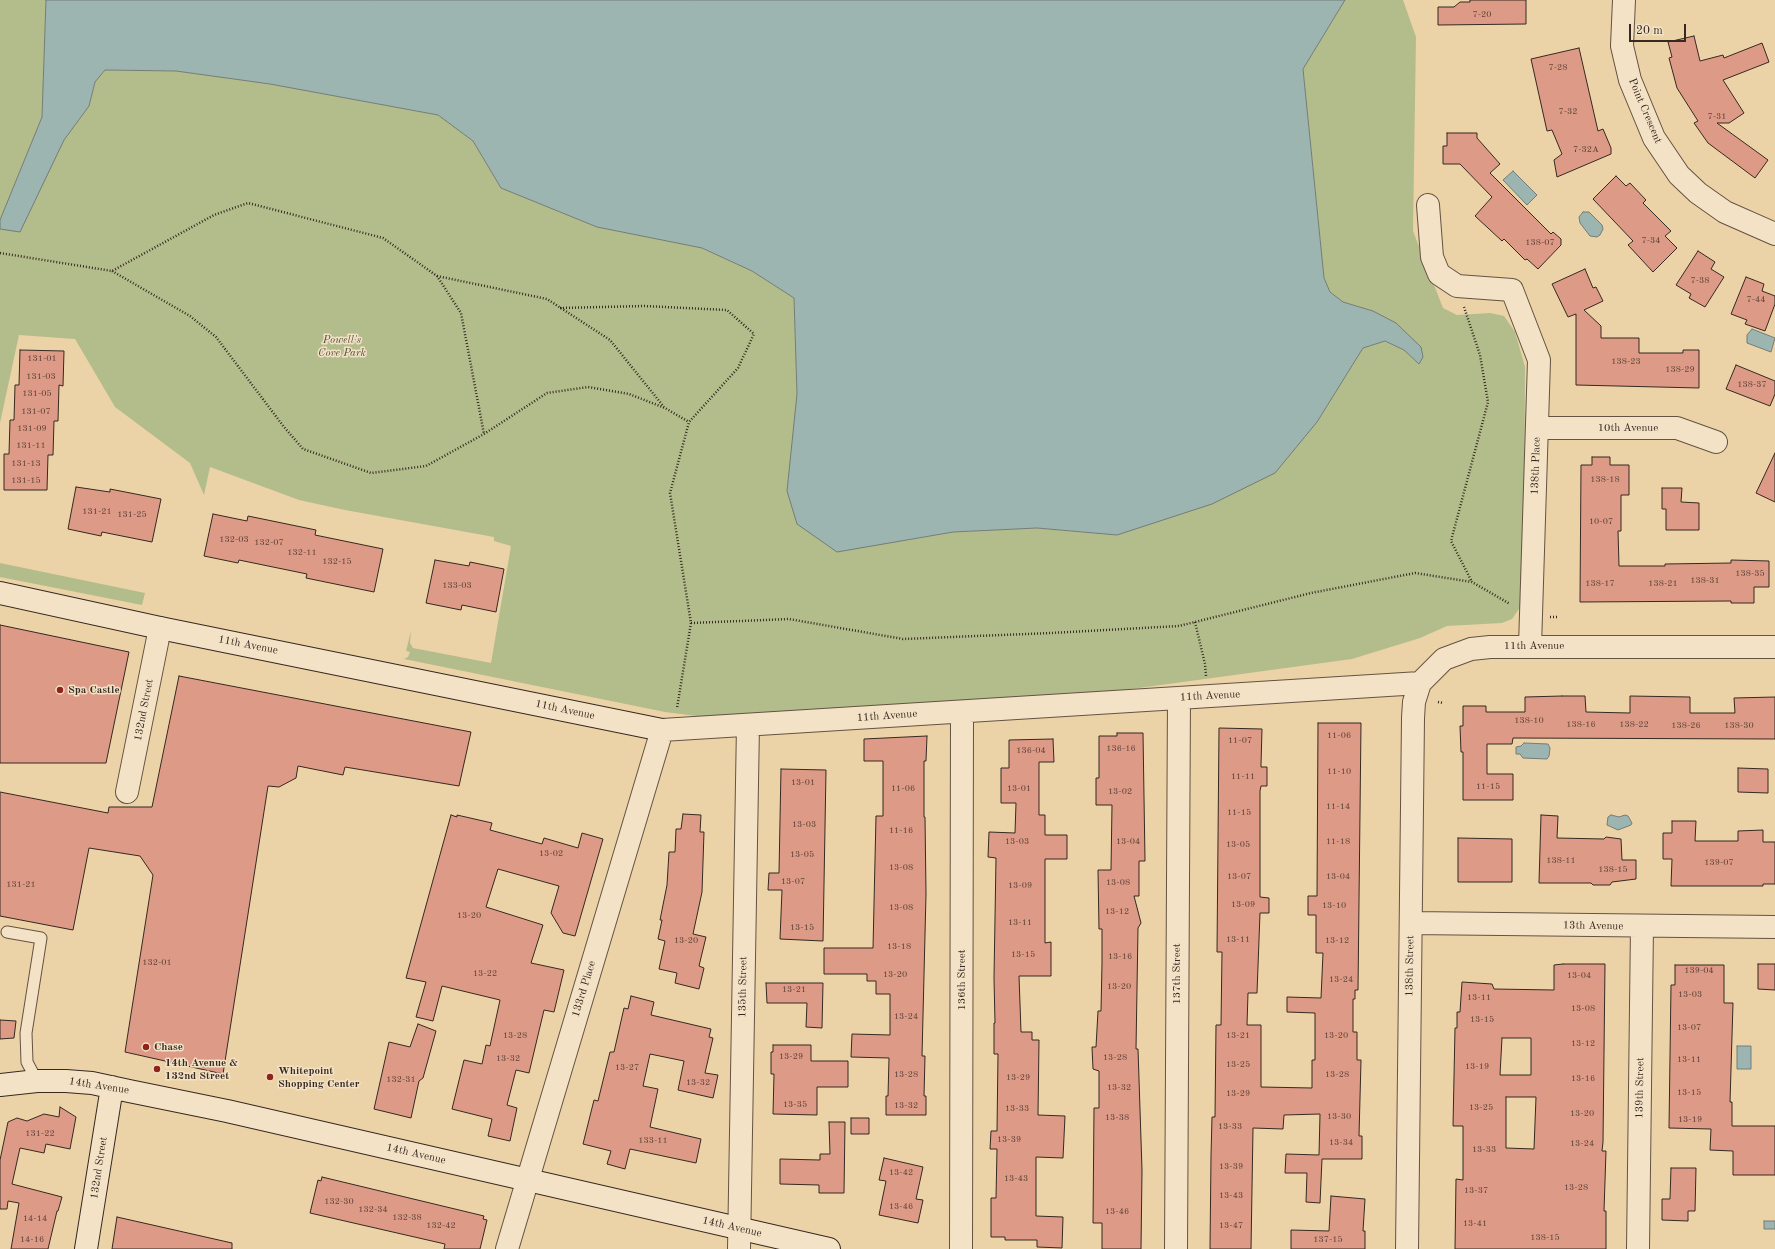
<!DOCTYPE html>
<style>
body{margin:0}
#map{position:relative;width:1775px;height:1249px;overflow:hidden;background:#ecd2a7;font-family:"Old Standard TT",serif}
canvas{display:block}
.scale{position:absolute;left:1629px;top:24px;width:57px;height:18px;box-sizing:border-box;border:2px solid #362920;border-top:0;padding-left:5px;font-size:12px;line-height:14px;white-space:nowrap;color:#362920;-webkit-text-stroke:3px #f3e2c6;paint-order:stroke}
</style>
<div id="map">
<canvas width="1775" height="1249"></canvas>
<div class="scale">20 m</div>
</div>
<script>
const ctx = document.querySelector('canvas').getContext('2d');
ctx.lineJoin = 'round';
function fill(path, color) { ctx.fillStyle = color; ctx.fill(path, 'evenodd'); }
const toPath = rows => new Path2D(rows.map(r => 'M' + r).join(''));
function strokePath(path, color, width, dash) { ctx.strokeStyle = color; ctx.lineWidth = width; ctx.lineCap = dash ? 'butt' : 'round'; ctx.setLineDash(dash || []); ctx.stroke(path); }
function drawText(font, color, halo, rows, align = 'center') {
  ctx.font = font + ' "Old Standard TT",serif'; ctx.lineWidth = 3; ctx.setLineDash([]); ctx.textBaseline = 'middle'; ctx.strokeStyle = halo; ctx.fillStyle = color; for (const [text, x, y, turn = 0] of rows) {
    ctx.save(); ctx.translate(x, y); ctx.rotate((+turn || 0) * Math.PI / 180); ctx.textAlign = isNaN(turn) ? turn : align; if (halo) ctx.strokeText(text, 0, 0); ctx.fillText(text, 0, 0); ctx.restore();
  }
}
fill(toPath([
 [0,0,46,0,42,117,0,220],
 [1345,0,1403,0,1416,37,1413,231,1443,308,1457,315,1490,313,1504,316,1515,332,1525,367,1524,590,1521,606,1512,619,1502,623,1447,626,1420,638,1352,659,1080,696,728,720,665,712,404,659,408,657,410,652,406,651,411,631,410,643,413,648,491,663,511,546,494,541,494,537,345,510,299,500,210,467,204,495,190,463,115,407,75,339,19,335,0,423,0,227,89,106,95,82,105,70,176,71,270,84,438,115,473,141,501,188,597,227,702,248,752,271,794,298,797,394,837,551,953,532,1037,528,1117,535,1317,422,1363,348,1385,341,1404,350,1419,364,1373,311,1343,302,1330,292,1324,278,1303,69],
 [0,563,145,593,142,605,0,577]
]), '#b3bd8b');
const water = toPath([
 [46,0,1345,0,1303,69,1324,278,1330,292,1343,302,1373,311,1396,323,1421,347,1423,357,1419,364,1404,350,1385,341,1363,348,1317,422,1275,473,1212,504,1117,535,1037,528,953,532,837,552,797,524,787,491,797,394,794,298,752,271,702,248,597,227,501,188,473,141,438,115,270,84,176,71,105,70,95,82,89,106,64,140,20,232,0,229,0,220,42,117,46,0],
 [1513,171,1537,195,1527,205,1503,180,1513,171],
 [1583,212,1589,212,1602,225,1603,229,1600,235,1597,237,1590,236,1580,223,1579,217,1583,212],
 [1752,329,1775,338,1771,352,1747,343,1747,335,1752,329],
 [1524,743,1548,744,1550,748,1549,756,1547,759,1523,758,1520,754,1516,754,1516,747,1521,746,1524,743],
 [1611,815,1619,817,1625,815,1628,816,1632,823,1631,825,1618,830,1607,825,1608,817,1611,815],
 [1737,1046,1751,1046,1751,1069,1737,1069,1737,1046],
 [1764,1221,1775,1221,1775,1229,1764,1229,1764,1221]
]);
fill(water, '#9cb5b1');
strokePath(water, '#737d77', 1);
const building = toPath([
 [1470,0,1526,0,1526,24,1438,25,1438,7,1454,7,1460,2,1470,2,1470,0],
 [1694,36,1700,61,1723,55,1724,58,1762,43,1769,62,1723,80,1744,113,1729,123,1717,123,1768,160,1755,178,1708,143,1694,123,1698,121,1677,88,1669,58,1672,57,1668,42,1694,36],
 [1579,48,1598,131,1603,129,1611,148,1611,154,1557,177,1554,160,1562,154,1552,130,1547,131,1531,59,1579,48],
 [1447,133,1477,133,1477,138,1500,164,1490,173,1551,234,1553,232,1561,239,1561,245,1538,269,1527,259,1525,260,1504,239,1502,241,1475,216,1492,197,1460,164,1443,164,1443,146,1447,146,1447,133],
 [1616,176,1626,186,1630,183,1646,200,1643,203,1671,231,1665,236,1677,248,1653,272,1628,245,1633,241,1593,199,1616,176],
 [1698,251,1715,262,1711,269,1724,277,1705,307,1689,298,1691,294,1676,285,1698,251],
 [1585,269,1593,288,1596,287,1603,301,1584,310,1601,326,1601,338,1639,338,1639,353,1683,353,1683,350,1699,350,1699,388,1576,385,1576,314,1568,317,1552,284,1585,269],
 [1746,277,1764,284,1762,291,1775,296,1775,304,1765,331,1745,324,1747,320,1731,314,1746,277],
 [20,350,64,351,63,386,59,385,58,421,54,421,53,455,48,455,47,490,4,490,4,454,9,454,10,420,14,420,15,385,19,385,20,350],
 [1736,365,1775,381,1775,394,1770,406,1726,389,1736,365],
 [1775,453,1775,502,1756,493,1775,453],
 [1592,457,1610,457,1610,465,1629,465,1629,495,1621,495,1621,531,1618,531,1619,566,1665,566,1665,564,1731,563,1731,560,1769,561,1769,587,1754,587,1754,603,1731,603,1731,601,1580,602,1581,465,1592,465,1592,457],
 [76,487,110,492,110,489,161,499,152,542,102,532,101,536,68,529,76,487],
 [1662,488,1682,488,1681,502,1699,503,1699,530,1666,530,1666,509,1662,509,1662,488],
 [213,514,247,521,248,516,316,530,315,535,383,549,374,592,306,578,307,574,239,560,238,563,204,556,213,514],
 [435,560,469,566,470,562,504,569,496,612,462,605,461,610,426,603,435,560],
 [0,625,129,652,106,763,0,763,0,625],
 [179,676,471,732,459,786,345,767,343,775,298,766,296,778,279,787,268,786,223,1074,125,1052,153,875,140,856,89,848,73,930,0,916,0,792,108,813,109,807,152,807,179,676],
 [1562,696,1585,696,1586,712,1630,713,1630,696,1690,697,1690,713,1735,713,1734,698,1775,697,1775,739,1513,738,1512,744,1487,744,1487,774,1513,774,1513,800,1463,800,1463,752,1461,752,1460,726,1463,726,1463,706,1486,706,1486,712,1525,712,1525,697,1562,696],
 [1318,723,1361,723,1358,990,1355,990,1355,999,1353,999,1353,1032,1357,1032,1357,1060,1361,1060,1359,1136,1362,1136,1362,1159,1322,1159,1320,1203,1306,1202,1307,1173,1285,1173,1286,1154,1319,1155,1320,1114,1284,1115,1283,1129,1253,1128,1251,1249,1210,1249,1211,1156,1212,1117,1215,1117,1216,1025,1221,1025,1222,952,1217,952,1219,728,1262,729,1261,765,1261,767,1267,767,1267,786,1261,786,1260,791,1260,897,1269,898,1269,913,1260,913,1257,993,1248,993,1247,1025,1261,1025,1261,1087,1312,1088,1312,1060,1315,1060,1315,1013,1287,1012,1287,997,1321,998,1323,953,1316,953,1316,915,1308,915,1308,896,1317,896,1318,723],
 [1117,733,1143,733,1145,861,1139,861,1139,896,1134,896,1141,923,1138,928,1136,1049,1138,1049,1142,1170,1141,1249,1102,1249,1102,1223,1093,1223,1094,1108,1099,1108,1099,1071,1093,1069,1092,1047,1096,1047,1098,1011,1101,1011,1102,963,1102,929,1099,929,1098,870,1111,870,1112,805,1096,805,1096,778,1099,778,1099,736,1117,736,1117,733],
 [927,736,926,761,924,761,924,817,925,817,926,894,922,1056,925,1056,924,1096,926,1096,926,1115,886,1115,886,1096,888,1096,889,1058,851,1057,852,1034,890,1035,890,994,876,994,876,981,867,981,867,974,824,974,824,948,873,948,876,816,883,816,883,761,864,761,864,739,927,736],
 [1053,739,1054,762,1039,762,1039,815,1045,815,1045,835,1067,835,1067,859,1045,859,1045,943,1051,942,1051,976,1019,976,1021,1032,1032,1032,1032,1040,1039,1040,1038,1115,1065,1116,1063,1158,1036,1157,1036,1216,1063,1217,1062,1248,1037,1247,1037,1240,1005,1240,1005,1237,991,1237,991,1198,996,1198,997,1149,990,1149,991,1131,997,1131,998,1054,994,1054,994,1023,995,1023,994,978,996,858,988,857,989,832,1015,833,1016,803,1001,803,1001,768,1009,768,1009,740,1053,739],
 [1738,768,1768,769,1768,793,1738,792,1738,768],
 [781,769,826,770,823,941,780,939,782,890,768,890,769,873,779,873,781,769],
 [683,814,701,815,700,832,704,832,702,892,693,934,706,937,699,966,704,968,699,989,675,983,677,973,659,969,665,941,658,939,662,920,660,920,667,885,669,852,675,852,676,829,681,829,683,814],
 [451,815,457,817,457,815,492,823,490,830,542,844,544,838,578,848,582,833,603,839,575,936,563,933,551,913,559,886,498,869,486,907,543,925,531,963,564,970,554,1012,544,1010,529,1073,516,1070,507,1105,517,1108,510,1141,488,1136,492,1119,452,1109,464,1060,482,1064,486,1045,490,1046,500,1000,442,986,433,1021,416,1017,426,982,406,978,451,815],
 [1541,815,1558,816,1557,838,1604,839,1606,837,1621,839,1622,860,1636,860,1636,879,1612,882,1610,885,1593,885,1591,883,1539,883,1541,815],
 [1672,821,1696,821,1695,841,1738,841,1738,831,1763,830,1763,842,1775,842,1775,884,1763,884,1763,886,1671,886,1672,859,1663,859,1663,833,1672,833,1672,821],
 [1458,838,1512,839,1512,882,1458,882,1458,838],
 [1563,964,1605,964,1603,1142,1602,1151,1606,1151,1604,1211,1606,1211,1606,1249,1455,1249,1456,1179,1463,1180,1463,1126,1453,1126,1455,1028,1457,1028,1457,1012,1460,1012,1462,982,1492,984,1494,989,1554,990,1554,965,1563,964],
 [1502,1038,1531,1038,1531,1075,1500,1075,1502,1038],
 [1506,1097,1536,1097,1534,1149,1506,1148,1506,1097],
 [1758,964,1775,964,1775,990,1758,989,1758,964],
 [1675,965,1724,965,1724,1003,1733,1003,1730,1102,1732,1102,1732,1126,1775,1126,1775,1175,1733,1175,1733,1151,1710,1150,1711,1129,1669,1128,1671,985,1675,985,1675,965],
 [766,983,823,983,822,1028,806,1027,807,1003,767,1003,766,983],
 [631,996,654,1002,651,1015,711,1029,709,1037,713,1038,705,1073,718,1075,713,1098,678,1090,684,1061,650,1054,643,1086,658,1089,650,1127,701,1139,696,1163,630,1149,625,1169,607,1164,611,1151,583,1144,594,1100,598,1101,610,1052,614,1052,624,1008,628,1009,631,996],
 [0,1020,16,1021,14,1038,0,1039,0,1020],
 [418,1024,436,1031,423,1078,419,1081,411,1118,374,1109,389,1042,410,1047,418,1024],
 [773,1045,811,1045,811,1061,848,1061,848,1087,817,1087,817,1115,773,1114,774,1074,771,1074,771,1052,773,1052,773,1045],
 [60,1107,76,1117,70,1149,46,1144,44,1153,20,1148,12,1184,62,1197,58,1211,57,1211,48,1249,11,1249,19,1203,8,1201,7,1209,0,1209,0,1160,8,1122,17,1118,27,1121,44,1114,59,1117,60,1107],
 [851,1118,869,1118,869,1134,851,1134,851,1118],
 [829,1122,845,1122,844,1193,819,1193,819,1185,780,1184,780,1159,820,1160,820,1154,830,1154,829,1122],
 [884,1158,923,1167,916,1199,923,1200,918,1223,879,1215,886,1181,879,1180,884,1158],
 [1671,1168,1696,1168,1695,1211,1688,1211,1688,1221,1662,1220,1662,1199,1670,1199,1671,1168],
 [322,1177,484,1216,483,1219,487,1220,480,1249,444,1249,445,1244,310,1213,318,1180,321,1181,322,1177],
 [1331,1196,1365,1199,1363,1231,1365,1231,1365,1249,1291,1249,1291,1230,1329,1231,1331,1196],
 [117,1217,232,1243,232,1249,112,1249,117,1217]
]);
fill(building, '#dd9a86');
strokePath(building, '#362920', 1);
const lane = toPath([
 [7,932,41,938,26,1033,27,1062,37,1081]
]);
const street = toPath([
 [1624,0,1622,46,1630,80,1654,138,1679,175,1698,193,1725,212,1775,234],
 [1428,205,1432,257,1439,274,1457,286,1512,290,1539,360,1530,646],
 [1537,428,1677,428,1716,442],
 [127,792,160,628],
 [1411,923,1775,927],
 [507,1249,662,730,1420,683],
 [739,1249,748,725],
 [961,1249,962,712],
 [1176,1249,1179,698],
 [1407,1249,1413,718,1414,702,1420,683,1444,659,1471,649,1490,647,1775,647],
 [1638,1249,1642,926]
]);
const secondary = toPath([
 [0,593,160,628,662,730],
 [0,1085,37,1081,66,1081,92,1083,129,1091,227,1111,829,1249],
 [86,1249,112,1087]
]);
strokePath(lane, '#645342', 13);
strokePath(street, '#645342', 24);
strokePath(secondary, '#362920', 24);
strokePath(toPath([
 [0,253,112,271,214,215,248,203,383,238,437,276,461,313,484,434],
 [112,271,190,316,216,337,284,427,303,449,371,473,426,466,484,434,547,393,588,387,629,394,665,408,689,422],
 [437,276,547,299,610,340,664,407],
 [1464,307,1480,355,1488,402,1451,541,1472,582],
 [560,308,644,306,727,310,754,334,738,368,689,422,670,493,691,623,677,708],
 [1550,617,1558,617],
 [1195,622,1205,664,1206,676],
 [691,623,789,619,903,639,1051,633,1179,626,1311,593,1415,573,1472,582,1510,604],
 [1438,702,1443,703]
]), '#362920', 2.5, [1, 2]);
strokePath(lane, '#f3e2c6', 11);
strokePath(street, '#f3e2c6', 22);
strokePath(secondary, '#f3e2c6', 22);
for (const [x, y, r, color] of [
 [60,690,4,"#8f2418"],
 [146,1047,4,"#8f2418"],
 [157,1069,4,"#8f2418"],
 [270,1077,4,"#8f2418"]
]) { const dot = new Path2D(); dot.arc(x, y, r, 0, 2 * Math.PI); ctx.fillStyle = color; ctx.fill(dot); strokePath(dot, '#f3e2c6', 1.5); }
drawText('9px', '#60453a', null, [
 ["7-20",1482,15],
 ["7-28",1558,68],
 ["7-32",1568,112],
 ["7-31",1717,117],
 ["7-32A",1586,150],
 ["7-34",1651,241],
 ["138-07",1540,243],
 ["7-38",1700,281],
 ["7-44",1756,300],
 ["131-01",42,359],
 ["138-23",1626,362],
 ["138-29",1680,370],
 ["131-03",41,377],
 ["138-37",1752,385],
 ["131-05",37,394],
 ["131-07",36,412],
 ["131-09",32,429],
 ["131-11",31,446],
 ["131-13",26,464],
 ["138-18",1605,480],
 ["131-15",26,481],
 ["131-21",97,512],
 ["131-25",132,515],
 ["10-07",1601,522],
 ["132-03",234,540],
 ["132-07",269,543],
 ["132-11",302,553],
 ["132-15",337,562],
 ["138-35",1750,574],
 ["138-31",1705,581],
 ["138-17",1600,584],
 ["138-21",1663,584],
 ["133-03",457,586],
 ["138-10",1529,721],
 ["138-16",1581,725],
 ["138-22",1634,725],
 ["138-26",1686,726],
 ["138-30",1739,726],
 ["11-06",1339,736],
 ["11-07",1240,741],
 ["136-16",1121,749],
 ["136-04",1031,751],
 ["11-10",1339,772],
 ["11-11",1243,777],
 ["13-01",803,783],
 ["11-15",1488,787],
 ["11-06",903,789],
 ["13-01",1019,789],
 ["13-02",1120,792],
 ["11-14",1338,807],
 ["11-15",1239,813],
 ["13-03",804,825],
 ["11-16",901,831],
 ["13-03",1017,842],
 ["13-04",1128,842],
 ["11-18",1338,842],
 ["13-05",1238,845],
 ["13-02",551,854],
 ["13-05",802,855],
 ["138-11",1561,861],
 ["139-07",1719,863],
 ["13-08",901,868],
 ["138-15",1613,870],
 ["13-07",1239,877],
 ["13-04",1338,877],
 ["13-07",793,882],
 ["13-08",1118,883],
 ["131-21",21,885],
 ["13-09",1020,886],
 ["13-09",1243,905],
 ["13-10",1334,906],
 ["13-08",901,908],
 ["13-12",1117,912],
 ["13-20",469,916],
 ["13-11",1020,923],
 ["13-15",802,928],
 ["13-11",1238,940],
 ["13-20",686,941],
 ["13-12",1337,941],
 ["13-18",899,947],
 ["13-15",1023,955],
 ["13-16",1120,957],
 ["132-01",157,963],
 ["139-04",1699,971],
 ["13-22",485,974],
 ["13-20",895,975],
 ["13-04",1579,976],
 ["13-24",1341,980],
 ["13-20",1119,987],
 ["13-21",794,990],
 ["13-03",1690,995],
 ["13-11",1479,998],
 ["13-08",1583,1009],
 ["13-24",906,1017],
 ["13-15",1482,1020],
 ["13-07",1689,1028],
 ["13-28",515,1036],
 ["13-21",1238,1036],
 ["13-20",1336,1036],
 ["13-12",1583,1044],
 ["13-29",791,1057],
 ["13-28",1115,1058],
 ["13-32",508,1059],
 ["13-11",1689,1060],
 ["13-25",1238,1065],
 ["13-19",1477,1067],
 ["13-27",627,1068],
 ["13-28",906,1075],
 ["13-28",1337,1075],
 ["13-29",1018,1078],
 ["13-16",1583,1079],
 ["132-31",401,1080],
 ["13-32",698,1083],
 ["13-32",1119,1088],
 ["13-15",1689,1093],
 ["13-29",1238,1094],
 ["13-35",795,1105],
 ["13-32",906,1106],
 ["13-25",1481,1108],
 ["13-33",1017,1109],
 ["13-20",1582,1114],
 ["13-30",1339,1117],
 ["13-38",1117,1118],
 ["13-19",1690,1120],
 ["13-33",1230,1127],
 ["131-22",40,1134],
 ["13-39",1009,1140],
 ["133-11",653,1141],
 ["13-34",1341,1143],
 ["13-24",1582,1144],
 ["13-33",1484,1150],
 ["13-39",1231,1167],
 ["13-42",901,1173],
 ["13-43",1016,1179],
 ["13-28",1576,1188],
 ["13-37",1476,1191],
 ["13-43",1231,1196],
 ["132-30",339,1202],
 ["13-46",901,1207],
 ["132-34",373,1210],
 ["13-46",1117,1212],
 ["132-38",407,1218],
 ["14-14",35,1219],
 ["13-41",1475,1224],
 ["132-42",441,1226],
 ["13-47",1231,1226],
 ["138-15",1545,1238],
 ["14-16",32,1240],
 ["137-15",1328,1240]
]);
drawText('11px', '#362920', '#f3e2c6', [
 ["Point Crescent",1645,111,67],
 ["10th Avenue",1628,428],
 ["138th Place",1536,466,-88],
 ["11th Avenue",248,645,11],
 ["11th Avenue",1534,646],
 ["11th Avenue",1210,696,-3],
 ["132nd Street",144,710,-79],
 ["11th Avenue",565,710,12],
 ["11th Avenue",887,716,-4],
 ["13th Avenue",1593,926,1],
 ["138th Street",1410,966,-89],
 ["137th Street",1177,974,-90],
 ["136th Street",962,980,-90],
 ["135th Street",743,987,-89],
 ["133rd Place",584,989,-73],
 ["14th Avenue",99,1086,9],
 ["139th Street",1640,1088,-89],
 ["14th Avenue",416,1154,13],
 ["132nd Street",99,1168,-81],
 ["14th Avenue",732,1227,13]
]);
drawText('italic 11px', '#554e3b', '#f3e2c6', [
 ["Powell's",342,340],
 ["Cove Park",342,353]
]);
drawText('bold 11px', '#362920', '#f3e2c6', [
 ["Spa Castle",68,690],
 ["Chase",154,1047],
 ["14th Avenue &",165,1063],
 ["132nd Street",165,1076],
 ["Whitepoint",278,1071],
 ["Shopping Center",278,1084]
], 'left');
</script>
